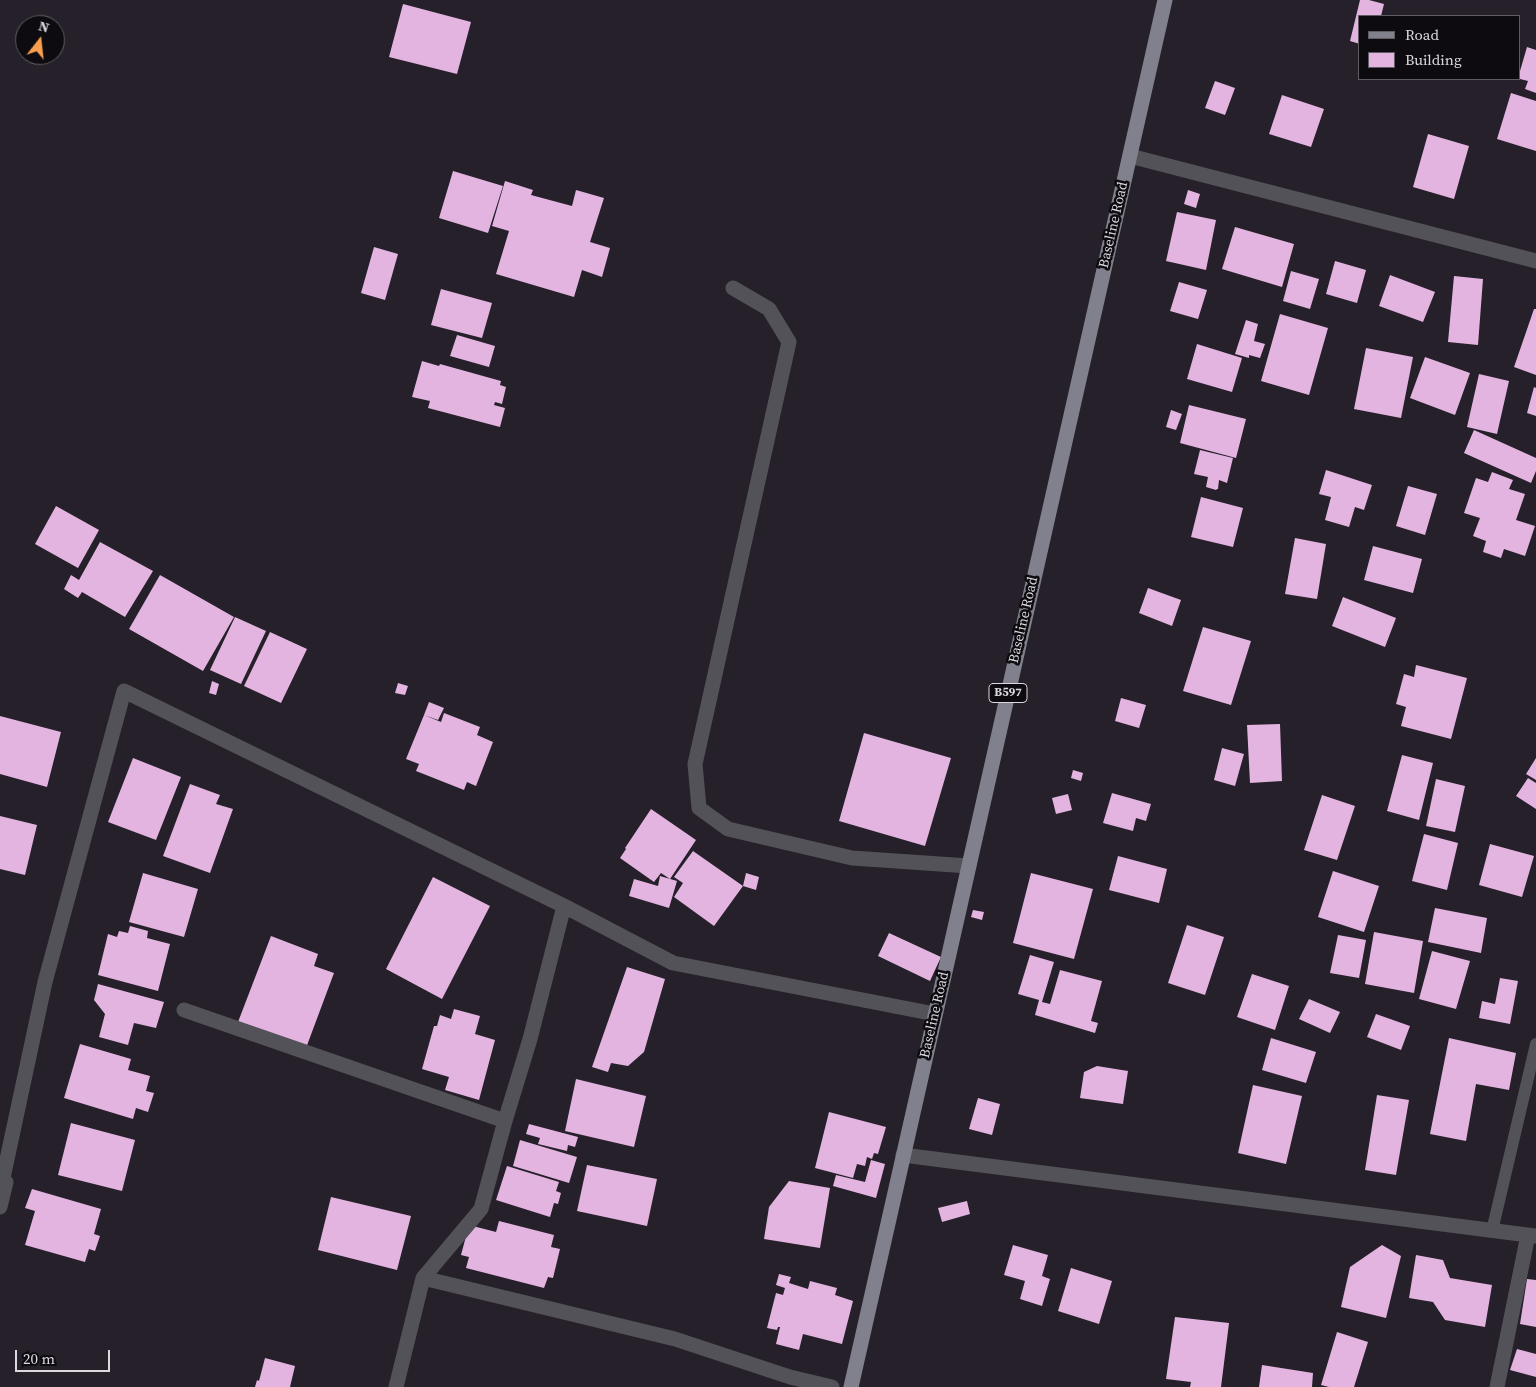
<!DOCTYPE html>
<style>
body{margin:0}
#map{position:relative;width:1536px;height:1387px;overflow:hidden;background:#25202a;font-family:"Source Serif 4",serif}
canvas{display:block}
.legend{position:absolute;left:1358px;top:15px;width:162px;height:65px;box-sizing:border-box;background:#0d0b0f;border:1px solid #5f5d62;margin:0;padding:6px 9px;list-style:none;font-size:15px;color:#dbd9df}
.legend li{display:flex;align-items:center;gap:10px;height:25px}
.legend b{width:25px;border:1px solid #5f5d62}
.north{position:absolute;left:15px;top:15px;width:50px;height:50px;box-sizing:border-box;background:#0d0b0f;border:1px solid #5f5d62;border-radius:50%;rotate:16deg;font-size:14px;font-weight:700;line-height:20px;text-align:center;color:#dbd9df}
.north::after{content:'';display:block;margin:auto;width:18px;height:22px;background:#fa9f4e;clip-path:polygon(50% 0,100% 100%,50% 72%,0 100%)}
.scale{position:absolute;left:15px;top:1350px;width:95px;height:22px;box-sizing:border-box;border:2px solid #dbd9df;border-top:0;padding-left:6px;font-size:15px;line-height:18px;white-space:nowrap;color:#dbd9df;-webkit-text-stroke:4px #0d0b0f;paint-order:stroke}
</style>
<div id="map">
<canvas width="1536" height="1387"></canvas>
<ul class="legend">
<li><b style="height:6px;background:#80818c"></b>Road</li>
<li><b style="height:14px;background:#e4b4e1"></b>Building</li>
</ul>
<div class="north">N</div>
<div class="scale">20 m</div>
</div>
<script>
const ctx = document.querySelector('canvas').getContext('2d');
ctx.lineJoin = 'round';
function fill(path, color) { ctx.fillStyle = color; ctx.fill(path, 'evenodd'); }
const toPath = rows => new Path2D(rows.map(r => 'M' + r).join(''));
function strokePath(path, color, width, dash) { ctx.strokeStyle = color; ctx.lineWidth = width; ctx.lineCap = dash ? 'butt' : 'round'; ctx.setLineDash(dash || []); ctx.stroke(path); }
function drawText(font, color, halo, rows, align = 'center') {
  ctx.font = font + ' "Source Serif 4",serif'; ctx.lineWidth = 5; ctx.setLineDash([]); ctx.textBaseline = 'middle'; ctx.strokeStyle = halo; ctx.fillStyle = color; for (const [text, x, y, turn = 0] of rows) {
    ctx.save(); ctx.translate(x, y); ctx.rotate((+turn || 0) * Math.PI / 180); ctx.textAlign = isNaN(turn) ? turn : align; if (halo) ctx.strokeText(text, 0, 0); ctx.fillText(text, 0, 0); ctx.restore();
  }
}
fill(toPath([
 [1360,0,1369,0,1384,4,1381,16,1360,16,1360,44,1350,41],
 [403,4,471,22,457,74,389,57],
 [1527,47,1536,50,1536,93,1525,89,1528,81,1520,79,1520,71],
 [1215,81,1235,88,1225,115,1205,108],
 [1511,93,1536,101,1536,151,1497,139],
 [1282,95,1324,109,1311,147,1269,134],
 [1428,134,1469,146,1454,199,1413,187],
 [453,171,503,186,488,233,439,218],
 [505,181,533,190,531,195,572,206,576,190,604,198,590,242,610,248,602,277,582,270,574,297,496,274,509,231,492,226],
 [1188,190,1200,194,1196,208,1184,204],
 [1177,212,1216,220,1206,270,1166,261],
 [1235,227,1294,244,1282,287,1222,269],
 [374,247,398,254,385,300,361,293],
 [1335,261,1366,270,1357,303,1326,294],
 [1291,271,1319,279,1310,309,1283,301],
 [1390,275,1435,292,1423,322,1379,306],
 [1454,276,1483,279,1478,345,1448,342],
 [1179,282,1207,290,1198,319,1170,311],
 [441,289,492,303,482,338,431,325],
 [1534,309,1536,309,1536,375,1514,367],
 [1280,314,1328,328,1309,395,1261,381],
 [1246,320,1258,324,1254,341,1265,344,1260,358,1249,355,1249,358,1235,354],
 [457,335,495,346,489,367,450,356],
 [1197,344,1242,358,1232,392,1187,379],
 [1366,348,1413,357,1401,418,1354,409],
 [1425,357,1470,373,1455,415,1410,398],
 [422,361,439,366,440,364,501,381,500,385,506,387,502,404,495,402,494,405,505,408,500,427,428,408,430,401,412,397],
 [1479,374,1509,381,1497,434,1467,427],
 [1534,387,1536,388,1536,416,1527,413],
 [1189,405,1246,419,1236,458,1180,443],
 [1171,410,1182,414,1176,430,1166,427],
 [1474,430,1536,458,1536,471,1531,483,1464,453],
 [1200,450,1233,458,1227,483,1219,480,1218,489,1217,489,1216,490,1206,487,1208,477,1194,474],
 [1326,470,1372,485,1364,510,1355,507,1349,527,1325,520,1331,497,1319,494],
 [1492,472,1513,480,1509,489,1525,494,1516,520,1535,526,1525,556,1504,549,1501,558,1483,552,1486,541,1473,536,1480,518,1464,513,1476,478,1488,482],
 [1408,486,1437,494,1425,535,1396,526],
 [1201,497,1243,508,1233,547,1191,537],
 [56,506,99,530,78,568,35,544],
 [1295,538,1326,544,1317,599,1285,594],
 [100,542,153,571,125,617,82,592,78,598,64,589,71,575,79,580],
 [1373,546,1422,559,1413,593,1364,580],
 [160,575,234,617,203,671,129,629],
 [1148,588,1181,600,1172,626,1139,613],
 [1343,597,1396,618,1385,647,1332,626],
 [235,617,266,631,241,684,210,670],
 [1203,627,1251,641,1231,705,1183,691],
 [270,632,307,649,281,703,244,686],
 [1416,665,1467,678,1451,739,1401,726,1406,707,1396,704,1404,674,1414,677],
 [212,681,219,684,216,695,209,693],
 [398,683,408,686,405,695,395,693],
 [1121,698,1146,705,1139,728,1115,721],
 [429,702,444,708,438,720,424,715],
 [444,713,480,727,477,735,493,742,476,786,467,782,464,790,416,771,419,764,406,759,424,715,441,722],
 [0,716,61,732,47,787,0,774],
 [1280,724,1282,781,1250,783,1247,725],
 [864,733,951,758,925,846,839,821],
 [1222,748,1244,754,1235,786,1214,780],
 [1402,755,1433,763,1419,820,1387,811],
 [133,758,181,777,156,840,108,822],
 [1536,758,1536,780,1526,774],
 [1073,770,1083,773,1081,781,1071,778],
 [1528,778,1536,783,1536,809,1516,796],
 [1436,779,1465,786,1455,832,1426,826],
 [190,784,220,795,216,804,233,809,210,873,163,856],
 [1112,793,1151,804,1146,821,1136,818,1133,831,1103,823],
 [1068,794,1072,810,1056,814,1052,798],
 [1322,795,1355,806,1337,860,1304,850],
 [651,809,696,840,670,879,661,873,654,882,620,858,626,849,625,848],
 [0,816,37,825,25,875,0,869],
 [1424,834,1458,843,1447,890,1412,881],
 [1490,844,1534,856,1522,897,1479,885],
 [693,851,743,886,714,926,674,897,683,883,674,877],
 [1118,856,1167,869,1159,903,1109,890],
 [1333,871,1379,886,1364,932,1318,917],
 [143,873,198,889,184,937,129,922],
 [746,873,759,877,756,890,743,886],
 [1031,873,1093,889,1074,959,1013,943],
 [660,876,677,881,669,908,629,896,634,879,658,886],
 [433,877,490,906,442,999,386,969],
 [1435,908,1487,918,1481,953,1428,942],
 [973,910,984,912,982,920,971,917],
 [1187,925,1224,937,1205,995,1168,983],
 [130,926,148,931,147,938,170,944,158,991,98,975,108,934,117,937,119,931,128,933],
 [1374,932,1423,941,1414,993,1365,984],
 [889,933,941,957,930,981,878,956],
 [1338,935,1366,940,1359,978,1330,973],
 [271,936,318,954,314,966,334,973,306,1048,238,1022],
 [1432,951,1470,961,1456,1009,1419,999],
 [1030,955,1054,962,1042,1002,1050,1004,1060,970,1102,981,1091,1021,1098,1023,1095,1033,1035,1015,1039,1000,1018,994],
 [627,967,665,979,644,1052,628,1066,611,1063,608,1072,592,1067],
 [1252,974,1289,986,1275,1030,1237,1017],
 [1500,978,1518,981,1510,1024,1479,1018,1482,1001,1495,1004],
 [98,984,164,1002,156,1028,134,1023,128,1045,99,1037,105,1014,94,1000],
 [1309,999,1340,1012,1330,1033,1299,1019],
 [454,1009,480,1016,475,1034,495,1040,479,1100,445,1090,449,1077,422,1069,434,1026,437,1026,440,1015,451,1019],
 [1376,1014,1410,1026,1401,1050,1367,1037],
 [1271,1038,1316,1052,1306,1083,1262,1070],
 [1449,1038,1516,1053,1509,1090,1476,1084,1466,1141,1430,1134],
 [80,1044,131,1059,128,1070,150,1076,146,1091,154,1093,148,1112,136,1108,133,1119,64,1098],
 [1097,1066,1128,1071,1123,1104,1080,1098,1084,1072],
 [576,1079,646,1096,634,1147,565,1131],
 [1253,1085,1302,1096,1286,1164,1238,1153],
 [1377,1095,1409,1100,1396,1175,1365,1170],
 [978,1098,1000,1104,992,1135,969,1129],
 [829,1112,886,1127,878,1154,874,1153,872,1159,867,1157,865,1166,857,1164,853,1178,815,1168],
 [71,1123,135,1140,122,1191,58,1175],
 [529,1124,578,1137,575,1147,568,1145,567,1151,538,1144,540,1138,526,1134],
 [520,1140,577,1157,569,1183,513,1166],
 [871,1160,885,1164,876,1198,833,1186,836,1175,865,1182],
 [587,1165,657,1179,647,1226,577,1211],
 [507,1166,559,1182,556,1191,561,1193,558,1204,554,1203,550,1217,496,1200],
 [789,1181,830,1188,820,1248,764,1239,769,1207],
 [32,1189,101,1209,94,1234,100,1236,95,1251,89,1249,85,1262,25,1245,35,1211,25,1208],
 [331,1197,411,1216,397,1270,318,1250],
 [967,1201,970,1214,942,1222,938,1208],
 [499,1221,554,1235,551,1247,560,1249,553,1278,548,1277,544,1288,466,1268,469,1257,461,1255,469,1225,496,1232],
 [1013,1245,1048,1255,1042,1276,1050,1279,1042,1306,1020,1299,1025,1281,1004,1275],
 [1382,1245,1401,1256,1386,1318,1341,1307,1350,1267],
 [1416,1255,1443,1260,1450,1278,1492,1285,1485,1327,1445,1320,1433,1302,1409,1298],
 [1071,1268,1112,1281,1099,1324,1058,1311],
 [779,1274,791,1277,789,1283,808,1289,810,1281,837,1288,835,1295,853,1301,842,1344,803,1334,799,1350,776,1344,780,1327,778,1327,777,1330,767,1328,776,1293,783,1295,785,1288,776,1285],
 [1527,1279,1536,1280,1536,1327,1520,1324],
 [1175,1317,1229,1323,1221,1387,1190,1387,1191,1382,1166,1379],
 [1337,1332,1368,1342,1354,1387,1329,1387,1321,1385],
 [1517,1349,1536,1354,1536,1377,1510,1370],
 [265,1358,295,1366,290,1387,255,1387,257,1380,259,1381],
 [1262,1365,1313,1373,1312,1387,1259,1387]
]), '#e4b4e1');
strokePath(toPath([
 [1492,1231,1536,1044]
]), '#525258', 12);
strokePath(toPath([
 [1130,156,1536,261],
 [733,288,769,309,789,342,695,764,699,808,728,829,852,858,969,866],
 [184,1010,505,1121,530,1039,564,906],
 [903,1155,1536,1236],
 [0,1192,45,982,124,691,564,906,673,963,935,1014],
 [0,1207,6,1182],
 [423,1278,481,1209,505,1121],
 [396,1387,423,1278,675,1339,790,1377,832,1387],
 [1497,1387,1528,1235]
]), '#525258', 15);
strokePath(toPath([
 [851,1387,1165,0]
]), '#80818c', 15);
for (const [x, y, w] of [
 [1008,693,38]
]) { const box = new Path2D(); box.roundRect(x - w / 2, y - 9.5, w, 19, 4); ctx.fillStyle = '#0d0b0f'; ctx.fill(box); strokePath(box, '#dbd9df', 1); }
drawText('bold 12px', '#dbd9df', null, [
 ["B597",1008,693]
]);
drawText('14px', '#dbd9df', '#0d0b0f', [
 ["Baseline Road",1114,225,-77],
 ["Baseline Road",1024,620,-77],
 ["Baseline Road",935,1015,-77]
]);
</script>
